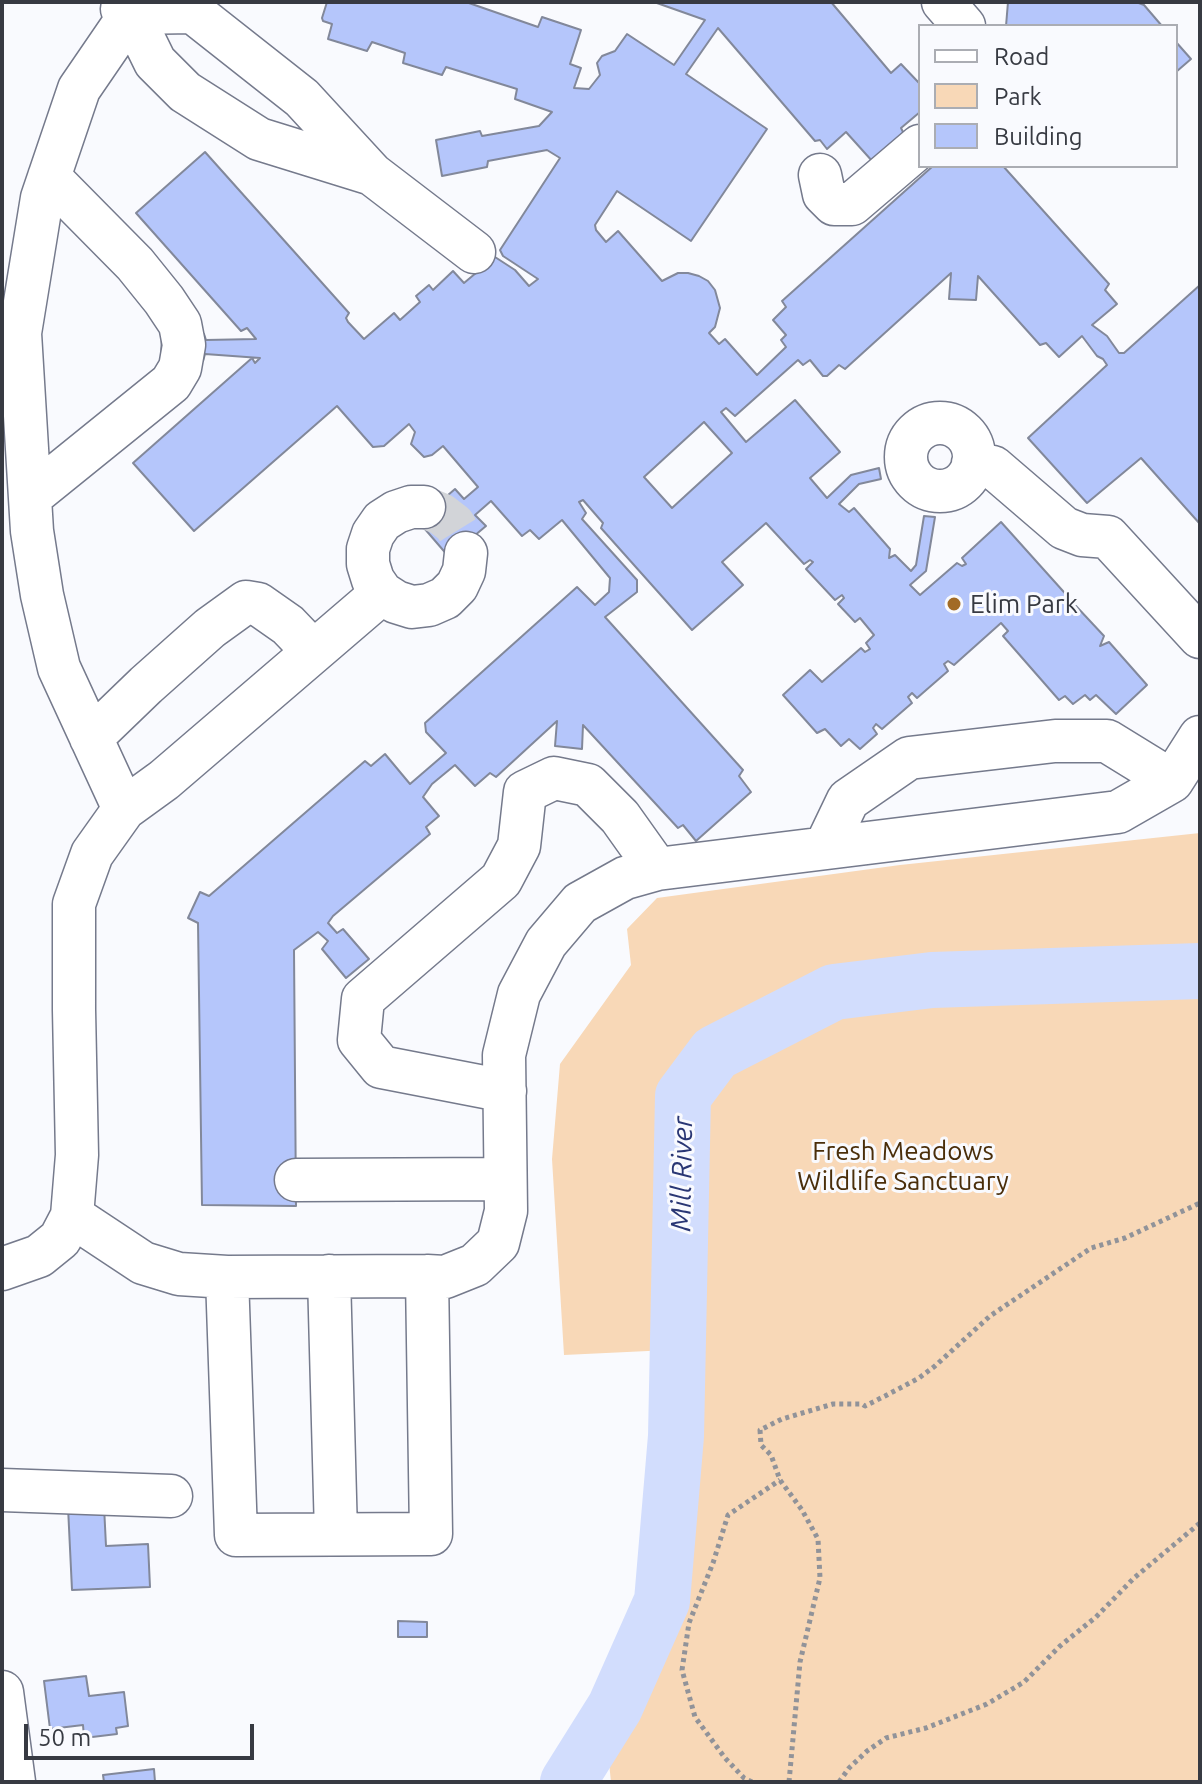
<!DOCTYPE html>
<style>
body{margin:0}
#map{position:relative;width:1202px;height:1784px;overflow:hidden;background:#f9fafe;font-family:Ubuntu,sans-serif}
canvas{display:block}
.frame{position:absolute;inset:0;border:4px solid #373a42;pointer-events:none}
.legend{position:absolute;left:918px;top:24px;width:260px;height:144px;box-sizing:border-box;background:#f9fafe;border:2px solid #abadb3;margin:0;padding:10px 14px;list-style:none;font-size:24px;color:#373a42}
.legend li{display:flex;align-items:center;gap:16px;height:40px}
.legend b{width:40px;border:2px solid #abadb3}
.scale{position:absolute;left:24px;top:1724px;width:230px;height:36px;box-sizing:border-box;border:4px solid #373a42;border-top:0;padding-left:10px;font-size:24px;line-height:28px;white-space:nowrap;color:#373a42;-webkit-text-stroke:6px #f9fafe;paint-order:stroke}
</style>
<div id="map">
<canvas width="1202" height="1784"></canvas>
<div class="frame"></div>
<ul class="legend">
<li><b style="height:10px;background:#fff"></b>Road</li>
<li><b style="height:22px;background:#f8d8b7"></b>Park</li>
<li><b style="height:22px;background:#b5c6fb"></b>Building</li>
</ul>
<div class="scale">50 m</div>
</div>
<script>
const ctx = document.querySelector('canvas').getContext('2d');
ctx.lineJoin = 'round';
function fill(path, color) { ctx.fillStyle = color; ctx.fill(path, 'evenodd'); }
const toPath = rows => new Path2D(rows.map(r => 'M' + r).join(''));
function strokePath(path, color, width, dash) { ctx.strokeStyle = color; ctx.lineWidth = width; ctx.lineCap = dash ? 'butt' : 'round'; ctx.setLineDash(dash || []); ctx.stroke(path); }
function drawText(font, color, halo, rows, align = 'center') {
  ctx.font = font + ' Ubuntu,sans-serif'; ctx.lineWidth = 6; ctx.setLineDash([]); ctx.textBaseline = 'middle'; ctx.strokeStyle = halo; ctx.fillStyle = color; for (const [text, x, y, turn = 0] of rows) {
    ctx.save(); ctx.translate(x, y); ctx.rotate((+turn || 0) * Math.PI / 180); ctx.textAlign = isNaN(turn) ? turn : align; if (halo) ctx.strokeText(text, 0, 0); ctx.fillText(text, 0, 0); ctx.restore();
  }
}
fill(toPath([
 [1200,833,1200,1782,611,1782,607,1743,609,1685,630,1631,658,1534,663,1476,665,1381,669,1350,564,1355,552,1159,560,1064,631,965,627,929,657,898,900,865]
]), '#f8d8b7');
strokePath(toPath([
 [568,1782,615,1707,662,1601,676,1436,683,1096,715,1053,834,992,932,980,1200,971]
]), '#d2ddfd', 56);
const building = toPath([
 [327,2,466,2,538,27,542,17,581,30,570,64,581,68,574,88,589,89,600,75,597,63,602,56,615,51,627,34,674,65,705,20,654,2,831,2,891,73,901,64,920,84,920,112,901,128,905,136,873,162,846,132,827,149,820,140,815,141,718,28,686,74,767,129,691,241,617,191,595,225,596,230,606,242,618,231,662,281,678,273,688,273,699,276,708,281,715,290,720,308,715,327,709,333,719,344,725,339,757,375,786,347,781,340,786,335,773,320,786,307,782,301,933,166,1003,166,1109,284,1105,290,1117,304,1092,325,1107,336,1119,353,1124,353,1200,285,1200,524,1141,458,1087,503,1028,438,1107,365,1103,359,1097,356,1082,336,1059,357,1046,343,1040,345,978,276,976,300,949,299,951,273,845,369,839,365,827,376,823,376,810,360,803,365,798,360,735,416,726,408,721,412,746,442,795,400,840,452,810,478,827,498,851,475,879,468,881,479,859,484,839,504,849,512,854,508,890,549,889,558,895,555,911,571,916,565,924,516,935,517,926,571,910,585,920,595,957,563,962,566,966,564,962,558,1001,522,1071,600,1069,610,1076,606,1104,636,1100,646,1109,642,1147,685,1116,714,1096,695,1090,700,1085,695,1073,704,1065,696,1059,700,1003,636,1008,631,1001,623,954,665,948,661,944,664,948,671,917,698,912,693,908,697,912,703,882,729,876,724,873,728,877,734,860,749,849,739,841,746,825,729,817,733,783,695,810,670,822,682,861,648,865,652,870,649,866,643,874,635,860,618,855,622,838,604,844,598,842,595,835,600,806,569,813,562,810,560,804,564,766,523,722,562,743,585,692,630,601,528,603,523,583,500,579,502,586,513,582,519,637,580,637,592,605,617,743,770,739,776,751,792,696,841,683,825,678,828,583,725,582,749,555,746,557,721,496,777,490,773,475,786,455,765,432,784,423,797,439,816,426,827,430,834,333,916,328,923,337,933,343,929,369,959,346,978,322,949,328,941,318,932,294,950,296,1206,202,1205,198,923,188,918,200,892,209,896,365,761,371,766,385,754,410,784,446,753,426,732,425,723,577,587,595,605,609,592,610,578,562,520,539,539,530,530,522,536,491,501,475,515,486,526,449,557,418,521,455,489,464,499,478,487,443,446,432,455,424,457,411,444,415,432,409,424,384,446,373,447,337,406,194,531,133,463,252,358,255,363,260,358,205,354,203,361,161,359,162,332,198,333,204,334,206,340,256,339,247,328,241,331,136,213,205,152,349,313,346,318,348,322,364,339,394,313,400,320,420,302,416,296,429,285,433,290,453,271,464,283,495,257,515,270,529,286,538,279,503,256,500,250,560,158,547,150,488,161,487,167,442,176,436,140,480,131,482,136,539,126,552,112,515,99,517,89,446,67,442,75,403,63,405,53,372,42,367,51,328,39,332,24,323,21,322,18,327,2],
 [704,422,732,453,672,508,644,477,704,422],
 [1008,2,1136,2,1144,5,1162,26,1006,26,1008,2],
 [1176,42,1191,59,1176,72,1176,42],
 [104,1506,106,1546,148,1544,150,1587,72,1590,68,1507,104,1506],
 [398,1621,427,1622,427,1637,398,1637,398,1621],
 [86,1676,89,1696,124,1692,128,1726,116,1728,117,1734,84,1738,83,1725,50,1729,44,1681,86,1676],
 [154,1769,155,1782,104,1782,103,1775,154,1769]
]);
fill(building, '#b5c6fb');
strokePath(building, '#82889a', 2);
strokePath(toPath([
 [424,507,441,514,454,524,462,537,466,553]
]), '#d2d4d8', 42, [42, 21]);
const minor = toPath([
 [943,2,964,26],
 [122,9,131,13,193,12,302,98,372,174,259,139,185,92,155,62,131,13],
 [372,174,474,252],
 [820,175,824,194,834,204,852,204,920,146],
 '906 457a34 34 0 1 1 68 0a34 34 0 1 1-68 0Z',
 [973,463,993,467,1064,528,1082,535,1108,537,1200,637],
 [30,497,171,383,180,368,184,345,180,324,164,300,135,264,49,177],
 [424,507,411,507,396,512,382,521,373,534,368,549,368,564,373,580,382,593,396,602,412,607,429,605,445,598,457,586,464,571,466,553],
 [91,738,146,685,210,628,246,602,258,604,288,625,313,651],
 [124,809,164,780,382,593],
 [825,848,848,800,909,758,1055,741,1107,741,1172,781],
 [505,1091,381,1067,359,1040,363,999,501,880,519,846,525,792,554,778,588,785,620,817,657,869],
 [296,1180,505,1179],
 [72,1216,77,1155,74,1010,74,904,92,854,124,809,59,668,42,595,32,531,20,333,42,198,79,89,131,13,148,2],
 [2,1269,39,1256,60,1239,72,1216,143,1263,179,1274,227,1277],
 [329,1276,336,1534],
 [427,1276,431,1534,236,1535,227,1277,427,1276,445,1277,475,1265,498,1243,506,1211,504,1055,519,994,546,943,580,903,625,878,657,869,1118,812,1172,781,1200,737],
 [2,1490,171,1496],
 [2,1692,14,1782]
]);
strokePath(minor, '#757a8c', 45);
strokePath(toPath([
 [752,1782,744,1778,725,1758,695,1717,682,1670,689,1623,713,1563,728,1515,780,1480],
 [789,1782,800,1662,820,1578,818,1539,802,1510,780,1480,771,1455,761,1445,760,1430,782,1419,833,1404,862,1404,865,1406,885,1396,919,1378,935,1366,990,1316,1091,1248,1125,1238,1200,1203],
 [839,1782,849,1768,867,1751,886,1738,926,1728,987,1704,1024,1682,1060,1646,1096,1617,1134,1578,1200,1523]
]), '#919399', 5, [4, 4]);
strokePath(minor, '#fff', 42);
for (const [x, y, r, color] of [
 [954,604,8,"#a26b26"]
]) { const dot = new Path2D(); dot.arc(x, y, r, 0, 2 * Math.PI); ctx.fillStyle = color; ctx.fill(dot); strokePath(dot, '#f9fafe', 3); }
drawText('26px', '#373a42', '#f9fafe', [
 ["Elim Park",970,604]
], 'left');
drawText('26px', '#4a2e0a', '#f9fafe', [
 ["Fresh Meadows",903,1151],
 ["Wildlife Sanctuary",903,1181]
]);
drawText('italic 28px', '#293674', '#f9fafe', [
 ["Mill River",682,1174,-89]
]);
</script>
